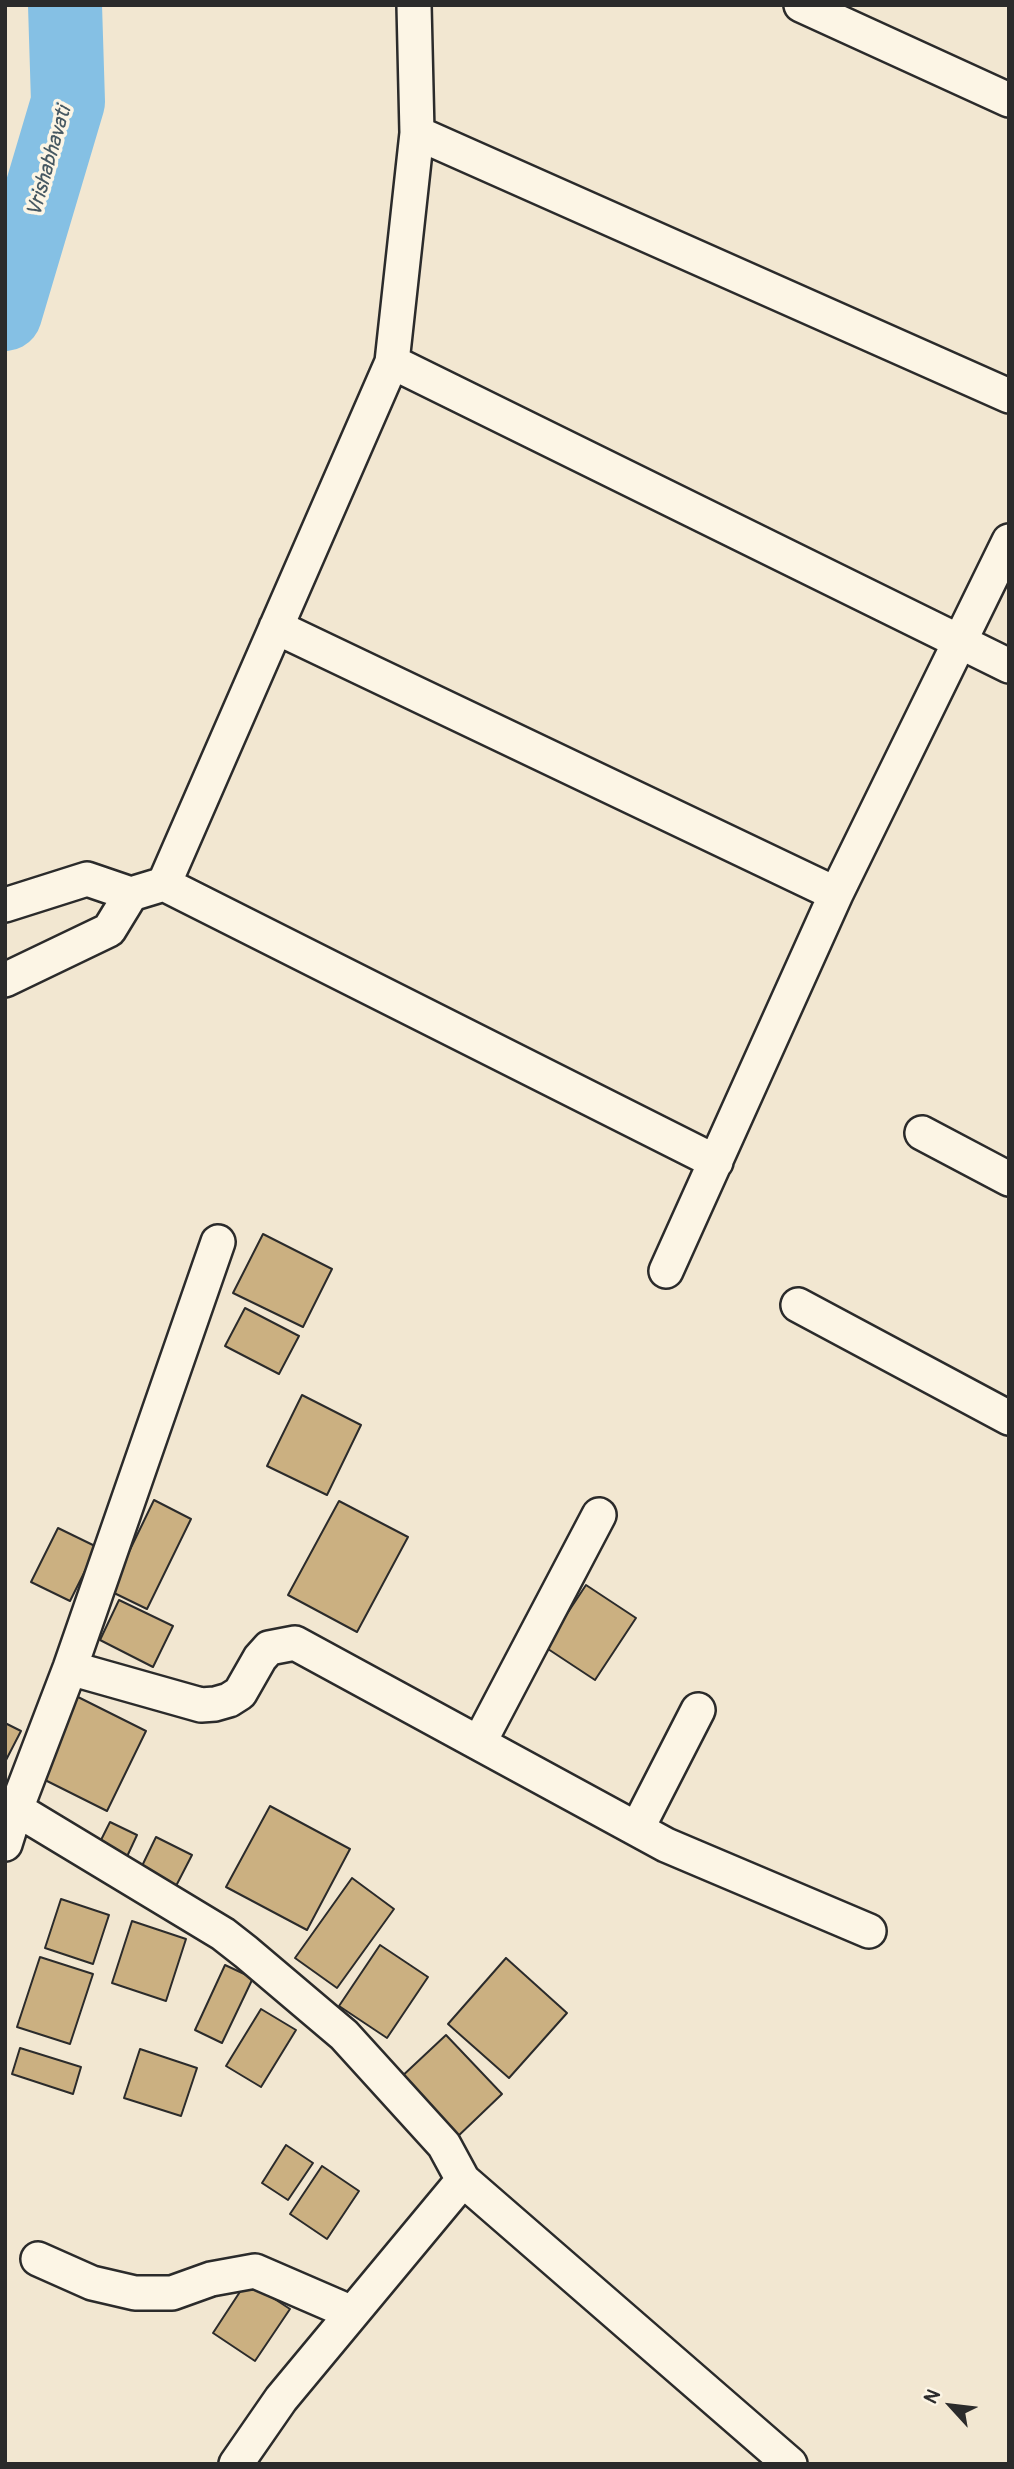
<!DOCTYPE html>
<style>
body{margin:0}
#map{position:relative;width:1014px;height:2469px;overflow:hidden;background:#f2e7d1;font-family:Pangolin,sans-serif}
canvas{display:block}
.frame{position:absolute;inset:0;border:7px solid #2b2b2b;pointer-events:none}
.north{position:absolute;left:916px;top:2371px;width:70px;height:70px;-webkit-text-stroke:5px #fcf5e5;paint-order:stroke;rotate:297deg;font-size:19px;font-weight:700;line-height:28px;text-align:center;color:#2b2b2b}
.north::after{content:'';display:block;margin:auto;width:24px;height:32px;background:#2b2b2b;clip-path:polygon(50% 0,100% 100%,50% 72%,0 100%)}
</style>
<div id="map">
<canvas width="1014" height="2469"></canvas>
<div class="frame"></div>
<div class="north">N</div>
</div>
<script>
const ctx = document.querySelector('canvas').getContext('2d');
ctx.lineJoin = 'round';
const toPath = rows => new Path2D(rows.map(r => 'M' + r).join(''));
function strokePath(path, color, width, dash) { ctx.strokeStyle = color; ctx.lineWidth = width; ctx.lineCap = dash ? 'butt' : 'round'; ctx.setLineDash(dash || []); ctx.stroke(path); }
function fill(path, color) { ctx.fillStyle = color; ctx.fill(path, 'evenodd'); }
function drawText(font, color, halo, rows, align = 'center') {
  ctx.font = font + ' Pangolin,sans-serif'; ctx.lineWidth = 7; ctx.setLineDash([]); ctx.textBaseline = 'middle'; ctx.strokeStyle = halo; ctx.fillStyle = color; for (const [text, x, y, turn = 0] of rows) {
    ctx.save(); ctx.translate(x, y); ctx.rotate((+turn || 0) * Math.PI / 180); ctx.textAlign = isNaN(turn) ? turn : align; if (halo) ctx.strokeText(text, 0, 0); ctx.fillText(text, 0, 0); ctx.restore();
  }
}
strokePath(toPath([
 [5,314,68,102,65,5]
]), '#85c0e4', 74);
const building = toPath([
 [263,1234,332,1269,303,1327,233,1293,263,1234],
 [245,1308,299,1336,279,1374,225,1346,245,1308],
 [302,1395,361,1425,327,1495,267,1466,302,1395],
 [154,1500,191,1519,147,1609,110,1591,154,1500],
 [339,1501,408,1537,357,1632,288,1595,339,1501],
 [58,1528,97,1547,70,1601,31,1582,58,1528],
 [586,1585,636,1618,595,1680,545,1647,586,1585],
 [119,1600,173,1626,153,1667,100,1640,119,1600],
 [76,1696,146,1731,107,1811,37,1776,76,1696],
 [5,1723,21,1731,5,1762,5,1723],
 [270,1806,350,1849,307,1930,226,1887,270,1806],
 [110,1822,137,1835,124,1863,96,1850,110,1822],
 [156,1837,192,1855,176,1886,141,1868,156,1837],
 [352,1878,394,1909,337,1988,295,1958,352,1878],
 [61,1899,109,1915,93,1964,45,1948,61,1899],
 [132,1921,186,1939,166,2001,112,1983,132,1921],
 [380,1945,428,1977,387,2038,339,2006,380,1945],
 [40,1957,93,1974,70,2044,17,2027,40,1957],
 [506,1958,567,2013,509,2078,448,2024,506,1958],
 [225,1965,253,1978,222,2043,195,2030,225,1965],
 [261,2009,296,2030,261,2087,226,2066,261,2009],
 [446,2035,502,2094,454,2140,398,2080,446,2035],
 [20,2048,81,2067,73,2094,12,2074,20,2048],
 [140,2049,197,2068,181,2116,124,2098,140,2049],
 [286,2145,313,2163,288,2200,262,2183,286,2145],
 [322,2166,359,2191,327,2239,290,2214,322,2166],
 [247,2281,290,2309,255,2361,213,2333,247,2281]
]);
fill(building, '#cbb081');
strokePath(building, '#2b2b2b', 2);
const minor = toPath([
 [801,5,1009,100],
 [417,133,1009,396],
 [392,362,1009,666],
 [276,627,836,894,1009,541],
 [164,884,716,1162],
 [131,894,164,884,392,362,417,133,414,5],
 [5,905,87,879,131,894,109,930,5,980],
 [922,1133,1009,1179],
 [666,1271,836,894],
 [798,1305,1009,1418],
 [70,1668,201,1705,215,1704,229,1700,240,1693,260,1658,269,1648,295,1643,666,1845,869,1931],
 [479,1743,599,1515],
 [5,1810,16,1809,223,1934,246,1952,344,2035,444,2145,463,2180,790,2464],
 [637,1829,698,1710],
 [5,1844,16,1809,70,1668,218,1242],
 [38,2259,92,2283,135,2293,172,2293,211,2279,255,2271,352,2313],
 [236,2464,281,2399,463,2180]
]);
strokePath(minor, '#2b2b2b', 38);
strokePath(minor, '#fcf5e5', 33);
drawText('italic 21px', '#465862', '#fcf5e5', [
 ["Vrishabhavati",50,162,-74]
]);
</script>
